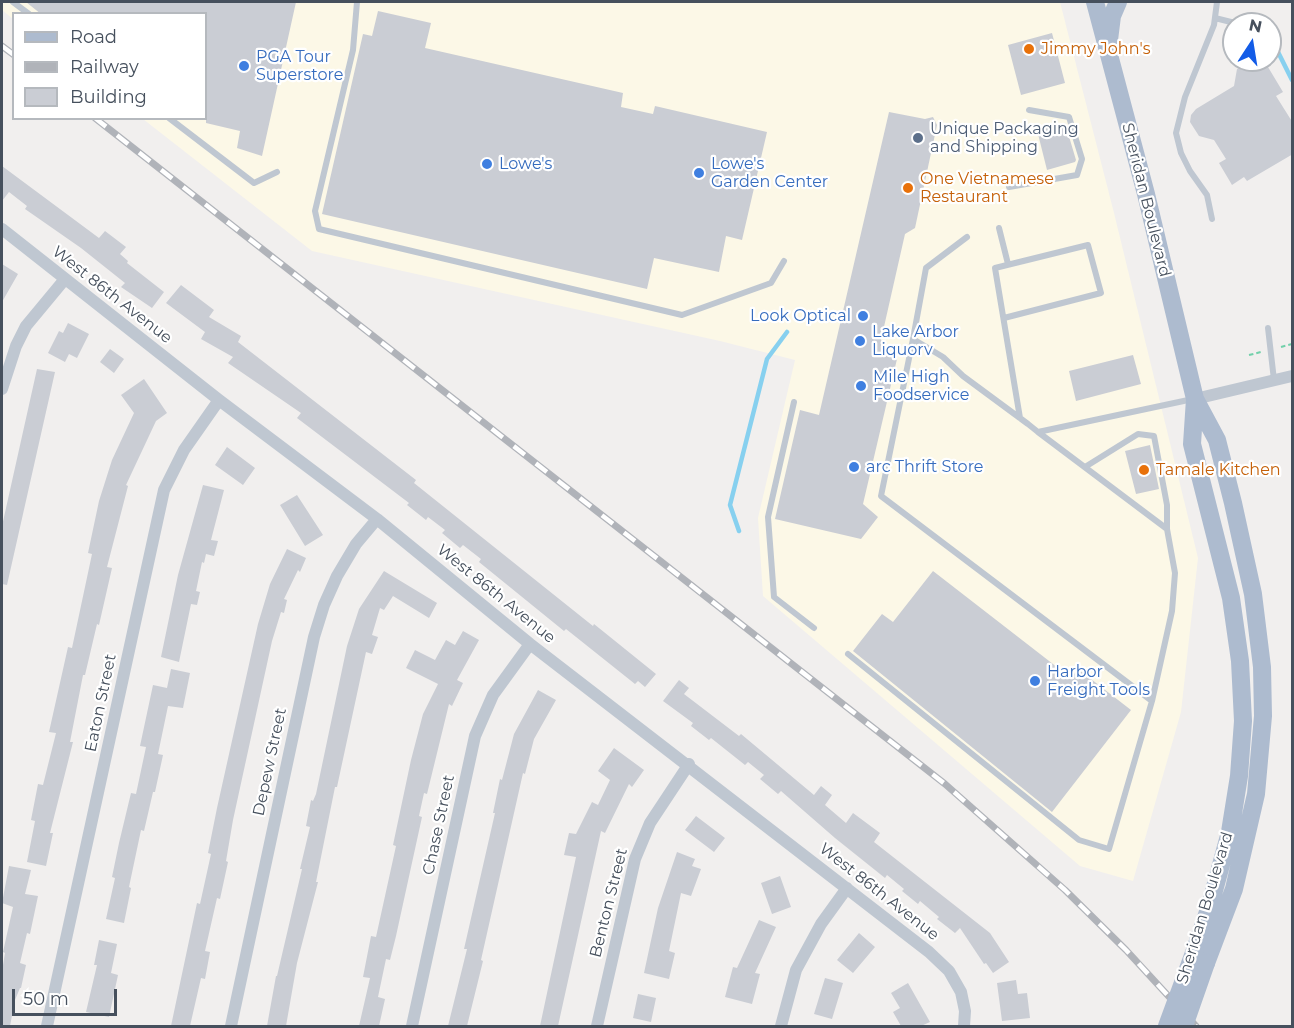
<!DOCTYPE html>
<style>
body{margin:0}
#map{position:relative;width:1294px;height:1028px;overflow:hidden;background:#f1efee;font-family:Montserrat,sans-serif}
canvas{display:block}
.frame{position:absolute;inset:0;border:3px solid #46505d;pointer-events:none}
.legend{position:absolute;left:12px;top:12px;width:195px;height:108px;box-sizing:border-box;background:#fff;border:2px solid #b5b9be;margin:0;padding:8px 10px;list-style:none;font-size:18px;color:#46505d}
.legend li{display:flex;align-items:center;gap:12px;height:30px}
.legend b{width:30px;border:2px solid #b5b9be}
.north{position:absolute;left:1222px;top:12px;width:60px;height:60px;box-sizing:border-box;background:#fff;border:2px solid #b5b9be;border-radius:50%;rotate:12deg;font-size:16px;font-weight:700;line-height:24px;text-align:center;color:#46505d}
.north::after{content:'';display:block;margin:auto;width:21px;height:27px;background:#135ce7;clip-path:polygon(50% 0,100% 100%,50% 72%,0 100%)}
.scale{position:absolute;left:12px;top:989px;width:105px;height:27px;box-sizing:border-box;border:3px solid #46505d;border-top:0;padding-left:8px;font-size:18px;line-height:21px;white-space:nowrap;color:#46505d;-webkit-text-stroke:4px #fff;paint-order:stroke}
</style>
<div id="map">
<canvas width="1294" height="1028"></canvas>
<div class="frame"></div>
<ul class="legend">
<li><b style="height:8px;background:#adbbcf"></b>Road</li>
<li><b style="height:8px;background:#b0b3b9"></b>Railway</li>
<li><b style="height:16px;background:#cacdd4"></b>Building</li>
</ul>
<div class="north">N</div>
<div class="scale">50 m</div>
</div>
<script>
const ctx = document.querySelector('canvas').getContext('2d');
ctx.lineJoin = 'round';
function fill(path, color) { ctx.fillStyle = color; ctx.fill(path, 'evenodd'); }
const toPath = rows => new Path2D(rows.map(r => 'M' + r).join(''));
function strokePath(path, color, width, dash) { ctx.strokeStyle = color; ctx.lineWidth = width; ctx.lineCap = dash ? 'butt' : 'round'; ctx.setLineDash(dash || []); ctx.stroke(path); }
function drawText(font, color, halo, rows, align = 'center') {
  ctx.font = font + ' Montserrat,sans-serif'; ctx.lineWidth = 4.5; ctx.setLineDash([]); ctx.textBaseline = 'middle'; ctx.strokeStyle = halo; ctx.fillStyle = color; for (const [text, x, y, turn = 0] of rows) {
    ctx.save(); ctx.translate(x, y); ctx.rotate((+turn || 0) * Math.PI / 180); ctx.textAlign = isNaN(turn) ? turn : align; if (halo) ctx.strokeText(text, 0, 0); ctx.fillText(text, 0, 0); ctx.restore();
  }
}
fill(toPath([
 [2,2,1060,2,1114,213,1198,558,1181,712,1133,881,1080,866,763,596,758,518,795,360,720,341,312,251,143,119,206,118,206,14,14,14,13,19,2,10]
]), '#fcf8e7');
strokePath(toPath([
 [1277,50,1292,80],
 [739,531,730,505,767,359,787,332]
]), '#87d0ef', 4.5);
fill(toPath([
 [26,2,296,2,262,156,237,148,240,131,206,123,206,14,41,14],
 [378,11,431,23,425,48,623,93,621,107,653,114,655,106,767,132,742,240,726,236,719,272,654,258,647,289,322,214,363,34,372,36],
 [1052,33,1065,83,1021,95,1008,45],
 [1253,61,1257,67,1265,62,1283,92,1276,96,1293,123,1293,154,1247,181,1244,177,1232,185,1219,163,1226,159,1214,140,1199,136,1190,122,1191,115,1196,109,1234,86,1237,69],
 [889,112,925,119,933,117,937,125,915,228,905,234,881,340,891,357,897,359,863,504,878,517,861,539,775,519,800,410,819,415],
 [1065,123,1076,160,1075,162,1047,170,1037,130],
 [2,166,99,238,105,231,126,247,120,254,128,261,127,263,164,292,152,308,121,287,125,283,81,248,25,209,27,206,9,192,2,201],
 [2,264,18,274,2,302],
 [181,285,214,310,209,317,241,336,238,342,416,480,414,483,593,626,594,624,656,674,645,687,638,681,635,684,566,629,564,631,479,562,481,559,463,545,460,548,442,533,445,530,428,517,426,520,407,505,409,503,297,418,301,413,228,363,233,357,201,339,205,332,166,303],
 [68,323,89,334,77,358,69,354,65,362,48,353,59,331,63,333],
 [110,349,124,359,114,373,100,362],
 [1133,355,1141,384,1076,401,1069,371],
 [37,369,55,372,7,585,2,584,2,526],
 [144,379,167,413,156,421,126,485,128,486,107,567,112,568,99,625,97,624,85,675,83,675,70,742,73,742,50,833,53,833,46,866,27,862,35,821,31,820,38,784,43,785,56,733,49,732,68,647,72,648,92,554,88,553,99,501,112,460,134,413,121,395],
 [1150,445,1159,489,1136,494,1125,451],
 [227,447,255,468,243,485,215,465],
 [203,485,224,490,211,540,218,541,214,556,206,554,204,563,202,562,196,591,200,592,197,605,191,604,179,662,161,657,178,575],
 [297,495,323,535,305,546,280,505],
 [287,549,306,558,300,572,298,570,284,599,287,600,284,613,281,612,272,641,233,820,226,861,228,862,220,899,217,898,205,951,210,952,205,979,201,978,190,1026,171,1026,197,903,200,904,211,854,208,853,217,808,258,624,270,584],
 [384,571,437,603,429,618,393,596,384,610,380,608,372,635,378,637,372,654,366,652,337,787,335,787,316,882,318,882,297,963,286,1026,267,1026,276,976,277,976,302,869,300,869,310,827,306,826,311,800,313,801,316,794,347,646,359,609],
 [933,571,1071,678,1078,669,1131,710,1052,812,853,651,882,614,893,622],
 [463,631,479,640,457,680,463,683,452,706,449,704,427,794,424,793,419,816,422,817,396,936,390,960,386,959,378,997,385,999,379,1026,359,1026,370,978,363,977,371,936,376,937,396,846,393,845,411,760,423,714,438,684,406,668,415,650,435,660,446,640,455,645],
 [171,669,190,673,183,708,168,706,158,754,163,755,155,792,153,792,144,831,141,830,129,887,131,888,124,923,106,919,115,878,112,877,119,843,131,793,136,794,146,747,140,746,153,685,167,688],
 [679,680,689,688,684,694,739,736,741,734,814,795,821,786,832,795,825,805,846,823,853,813,880,833,874,842,990,933,1009,962,993,973,986,963,984,964,960,928,955,933,937,919,939,917,920,901,918,904,902,891,904,889,887,875,885,878,835,838,781,791,778,794,760,779,764,775,748,762,745,765,711,738,709,740,691,726,693,723,663,701],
 [538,690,556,700,534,739,525,774,523,773,481,960,483,961,467,1026,448,1026,467,949,464,949,495,813,493,813,500,779,502,780,514,734],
 [614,748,644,770,632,787,629,784,605,833,601,831,558,1026,540,1026,576,857,564,855,569,833,576,834,592,802,598,805,610,780,598,771],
 [696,816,725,838,714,852,685,830],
 [677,852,695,859,692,866,701,869,691,896,681,893,669,951,675,953,669,979,644,973,658,908],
 [9,866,31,870,25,894,38,896,30,934,27,933,20,963,26,965,21,988,20,988,15,1000,10,1026,2,1026,2,971,5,953,3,952,13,907,2,903],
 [780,876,791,907,772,914,761,883],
 [759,920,776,927,755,973,760,974,752,1004,725,997,733,967,737,968],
 [859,933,875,947,853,973,837,960],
 [99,940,117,944,111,973,118,975,109,1017,86,1012,97,965,94,965],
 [825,978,843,983,832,1019,814,1014],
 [1016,980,1018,994,1027,993,1030,1018,1002,1021,997,983],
 [908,983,930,1022,921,1026,901,1026,893,1012,900,1008,891,993],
 [638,994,656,998,651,1022,633,1018]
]), '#cacdd4');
strokePath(toPath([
 [1281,347,1292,344],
 [1249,355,1261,352]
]), '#72d0aa', 2, [4.5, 3]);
strokePath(toPath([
 [13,2,29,14],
 [357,2,353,50,315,211,319,229,682,315,771,283,784,261],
 [1215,18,1239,24],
 [169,118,254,183,277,172],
 [1009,187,1077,175,1082,159,1069,117,1029,110],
 [1212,219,1207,195,1190,171,1181,153,1176,133,1185,97,1214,25,1217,2],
 [999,228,1008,264],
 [967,237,926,268,913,339,943,357,963,376,1028,424,1038,432,1193,399],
 [1004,318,1101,293,1088,245,995,268,1020,418],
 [1268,328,1274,380],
 [913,339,881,496,1152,701,1172,611,1175,573,1167,529,1038,432],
 [794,402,768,517,774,597,814,628],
 [1085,467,1138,434,1154,436,1167,505,1167,529],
 [848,654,1079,840,1109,849,1152,701]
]), '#bfc7d1', 6);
strokePath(toPath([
 [2,229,219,400,377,519,530,644,929,952,949,971,961,992,965,1011,964,1026],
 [2,389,16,346,26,326,65,279],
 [1195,399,1292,376],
 [47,1026,164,490,184,450,219,400],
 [231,1026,314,637,324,605,337,576,356,544,377,519],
 [412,1026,475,736,493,695,530,644],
 [597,1026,635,859,650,823,689,764],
 [781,1026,796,970,821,924,847,888]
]), '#bfc7d1', 12);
strokePath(toPath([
 [1095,2,1146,194,1195,399,1217,440,1233,503,1253,594,1262,667,1263,716,1256,794,1234,889,1206,963],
 [1109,40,1112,16,1118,2],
 [1195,950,1209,909,1230,832,1239,776,1243,721,1240,661,1231,598,1192,444,1195,399]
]), '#adbbcf', 18);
const rail = toPath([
 [2,46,14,55],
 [95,118,945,784,1065,890,1126,950,1196,1026]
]);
strokePath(rail, '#b0b3b9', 7);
strokePath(rail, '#fff', 4.5, [14]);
strokePath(toPath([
 [1167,1026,1195,950],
 [1184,1026,1206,963]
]), '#adbbcf', 18);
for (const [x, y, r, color] of [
 [1029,49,6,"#e8710a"],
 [244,66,6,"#3f7fe0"],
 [918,138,6,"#5c6f8a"],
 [487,164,6,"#3f7fe0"],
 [699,173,6,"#3f7fe0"],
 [908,188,6,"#e8710a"],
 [863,316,6,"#3f7fe0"],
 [860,341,6,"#3f7fe0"],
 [861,386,6,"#3f7fe0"],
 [854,467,6,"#3f7fe0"],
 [1144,470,6,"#e8710a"],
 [1035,681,6,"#3f7fe0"]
]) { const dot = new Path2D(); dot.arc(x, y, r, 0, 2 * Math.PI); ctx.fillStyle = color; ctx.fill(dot); strokePath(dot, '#fff', 2); }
drawText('16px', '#c56008', '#fff', [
 ["Jimmy John's",1041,49],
 ["One Vietnamese",920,179],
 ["Restaurant",920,197],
 ["Tamale Kitchen",1156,470]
], 'left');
drawText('16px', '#366cbe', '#fff', [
 ["PGA Tour",256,57],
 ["Superstore",256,75],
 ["Lowe's",499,164],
 ["Lowe's",711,164],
 ["Garden Center",711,182],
 ["Look Optical",851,316,"right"],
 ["Lake Arbor",872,332],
 ["Liquorv",872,350],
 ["Mile High",873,377],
 ["Foodservice",873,395],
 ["arc Thrift Store",866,467],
 ["Harbor",1047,672],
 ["Freight Tools",1047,690]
], 'left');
drawText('16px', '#4e5e75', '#fff', [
 ["Unique Packaging",930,129],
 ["and Shipping",930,147]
], 'left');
drawText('16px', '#46505d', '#fff', [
 ["Sheridan Boulevard",1146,200,76],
 ["West 86th Avenue",112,295,38],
 ["West 86th Avenue",496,594,39],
 ["Eaton Street",101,703,-78],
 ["Depew Street",270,762,-78],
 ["Chase Street",439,825,-78],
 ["West 86th Avenue",879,892,38],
 ["Benton Street",609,903,-76],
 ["Sheridan Boulevard",1205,908,-73]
]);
</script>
